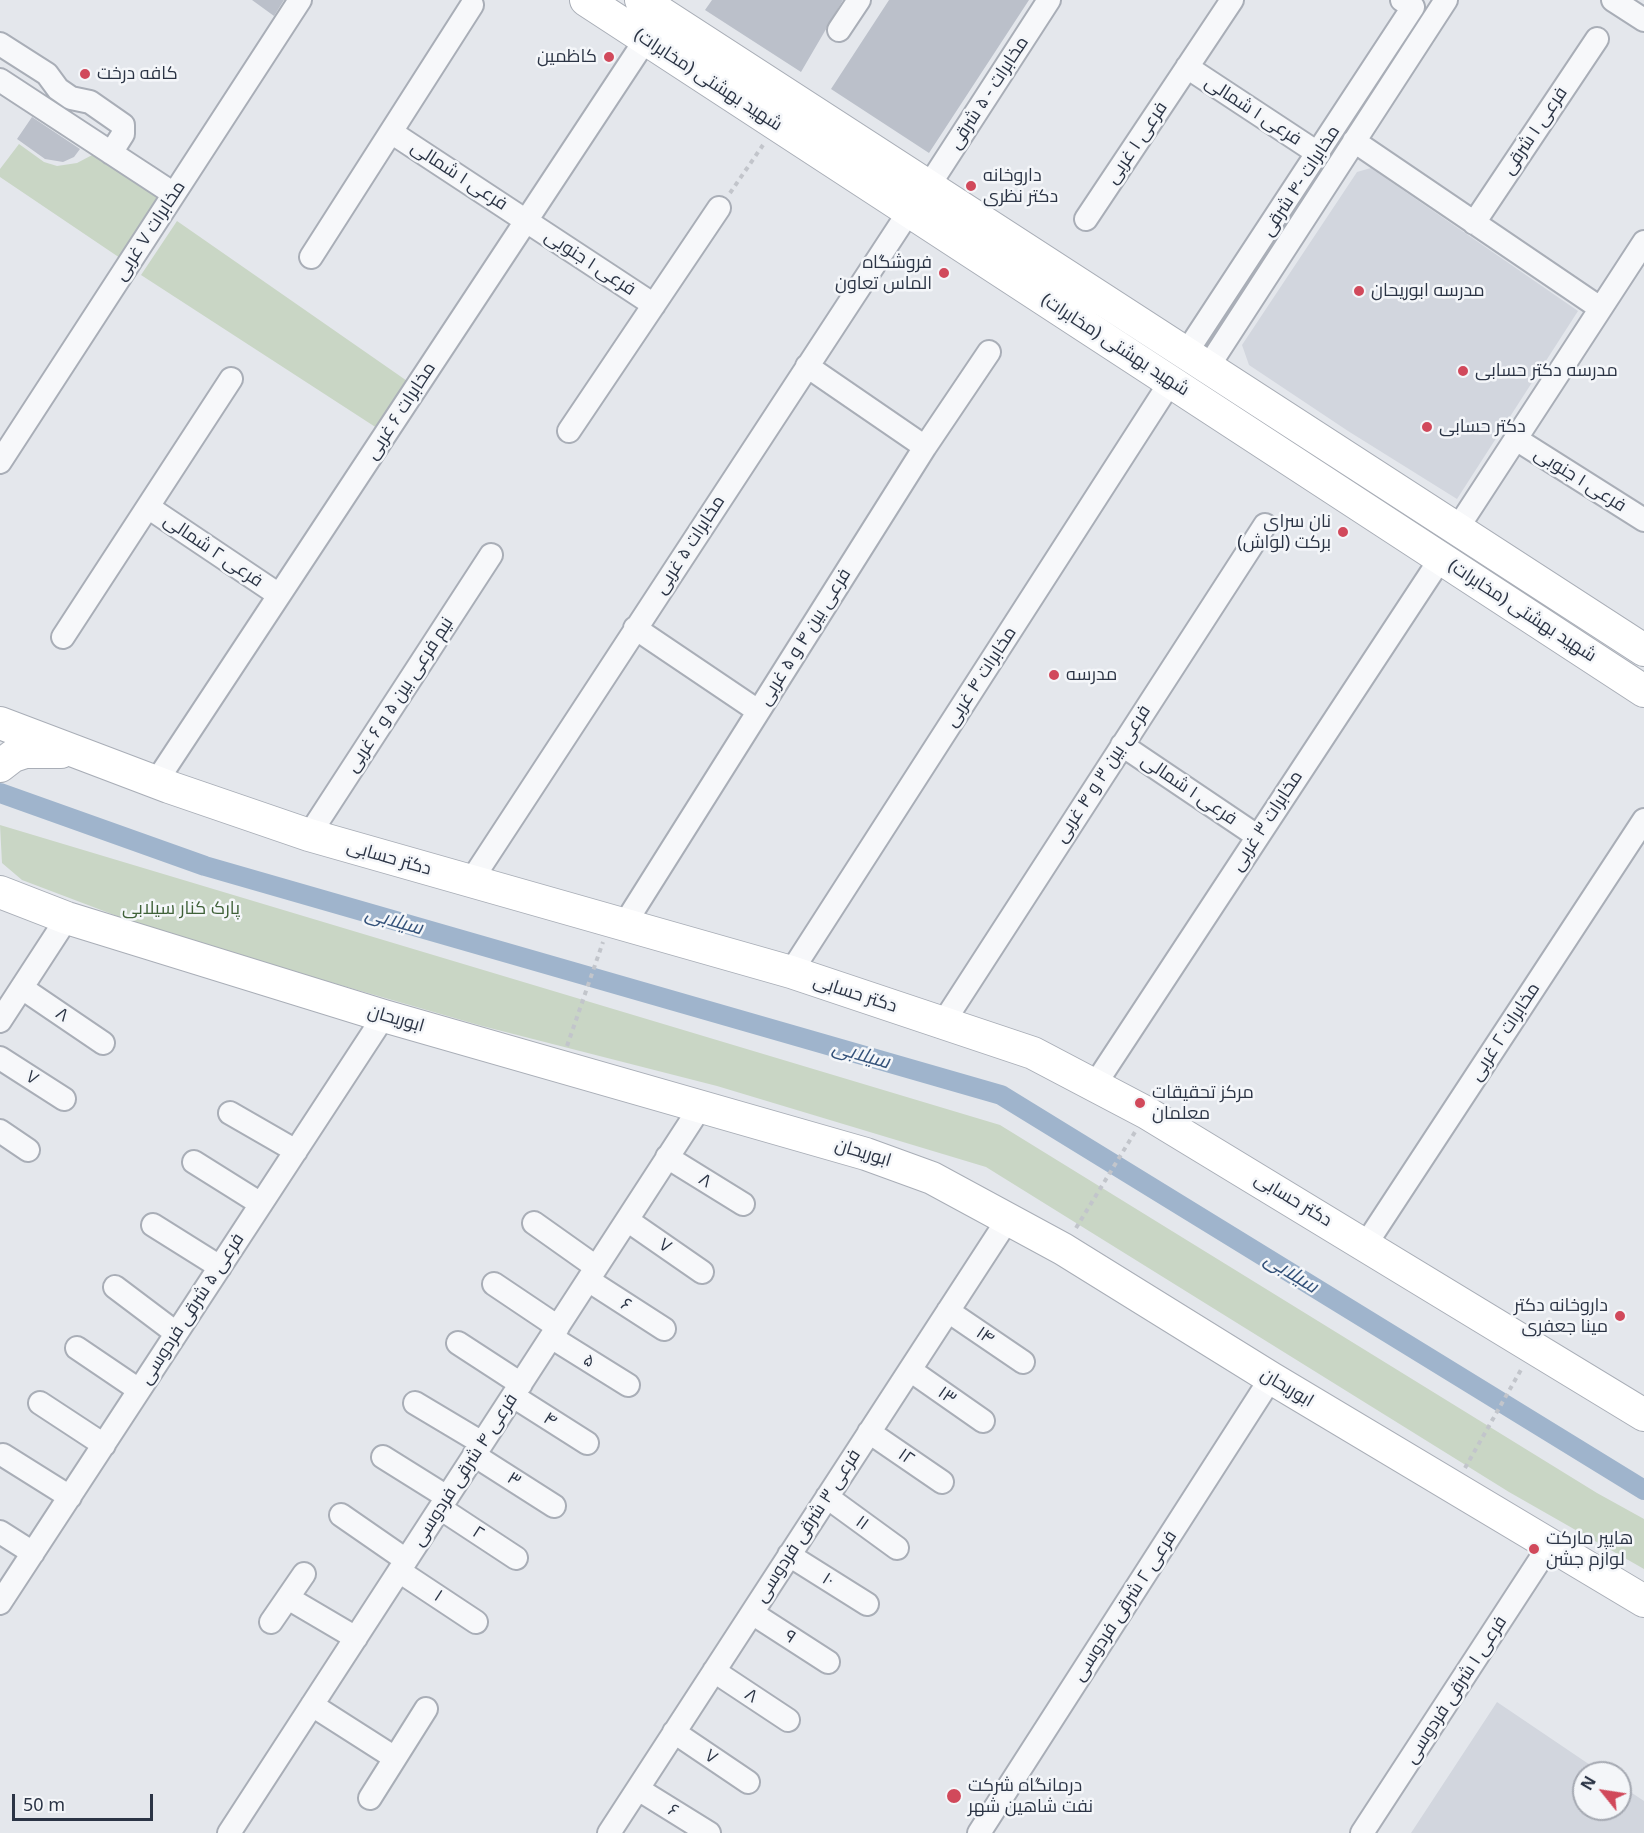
<!DOCTYPE html>
<meta charset="utf-8">
<style>
body{margin:0}
#map{position:relative;width:1644px;height:1833px;overflow:hidden;background:#e4e7ec;font-family:"Noto Sans",sans-serif}
canvas{display:block}
.north{position:absolute;left:1572px;top:1761px;width:60px;height:60px;box-sizing:border-box;background:#f4f6f9;border:2px solid #a4a8b1;border-radius:50%;rotate:300deg;font-size:16px;font-weight:700;line-height:24px;text-align:center;color:#2b3445}
.north::after{content:'';display:block;margin:auto;width:21px;height:27px;background:#d1495b;clip-path:polygon(50% 0,100% 100%,50% 72%,0 100%)}
.scale{position:absolute;left:12px;top:1794px;width:141px;height:27px;box-sizing:border-box;border:3px solid #2b3445;border-top:0;padding-left:8px;font-size:18px;line-height:21px;white-space:nowrap;color:#2b3445;-webkit-text-stroke:4px #f4f6f9;paint-order:stroke}
</style>
<div id="map">
<canvas width="1644" height="1833"></canvas>
<div class="north">N</div>
<div class="scale">50 m</div>
</div>
<script>
const ctx = document.querySelector('canvas').getContext('2d');
ctx.lineJoin = 'round';
function fill(path, color) { ctx.fillStyle = color; ctx.fill(path, 'evenodd'); }
const toPath = rows => new Path2D(rows.map(r => 'M' + r).join(''));
function strokePath(path, color, width, dash) { ctx.strokeStyle = color; ctx.lineWidth = width; ctx.lineCap = dash ? 'butt' : 'round'; ctx.setLineDash(dash || []); ctx.stroke(path); }
function drawText(font, color, halo, rows, align = 'center') {
  ctx.font = font + ' "Noto Sans",Cairo,sans-serif'; ctx.lineWidth = 5; ctx.setLineDash([]); ctx.textBaseline = 'middle'; ctx.strokeStyle = halo; ctx.fillStyle = color; for (const [text, x, y, turn = 0] of rows) {
    ctx.save(); ctx.translate(x, y); ctx.rotate((+turn || 0) * Math.PI / 180); ctx.textAlign = isNaN(turn) ? turn : align; if (halo) ctx.strokeText(text, 0, 0); ctx.fillText(text, 0, 0); ctx.restore();
  }
}
fill(toPath([
 [1371,168,1578,311,1457,499,1348,431,1249,365,1242,345,1357,172],
 [1497,1702,1602,1773,1584,1773,1584,1809,1620,1809,1620,1785,1644,1801,1644,1833,1411,1833]
]), '#d2d6de');
fill(toPath([
 [19,144,44,162,57,166,77,163,96,153,161,197,123,260,0,177,0,169],
 [177,221,410,383,380,430,141,275],
 [0,825,1000,1125,1597,1493,1644,1519,1644,1569,1509,1492,986,1167,717,1086,482,1026,167,935,22,880,2,863]
]), '#c9d6c5');
strokePath(toPath([
 [0,793,205,866,1001,1095,1644,1490]
]), '#9fb4cc', 20);
fill(toPath([
 [252,0,284,0,274,16],
 [712,0,843,0,801,72,705,10],
 [889,0,1029,0,929,153,831,89],
 [32,117,80,149,74,157,63,162,45,159,17,139]
]), '#bbc0ca');
const street = toPath([
 [1613,0,1644,20],
 [839,30,859,0],
 [0,44,47,74,58,89,71,98,90,102,123,125,123,134,111,153],
 [1187,67,1319,154],
 [0,80,174,194],
 [391,132,654,305],
 [1354,141,1600,308],
 [928,187,1049,0],
 [1086,219,1232,0],
 [1474,223,1597,39],
 [311,257,472,5],
 [1186,353,1413,7,1402,0],
 [807,366,925,447],
 [1208,367,1446,0],
 [569,431,719,208],
 [1516,439,1644,520],
 [0,462,300,0],
 [148,507,279,595],
 [1457,529,1644,242],
 [635,628,758,711],
 [63,637,231,379],
 [1122,745,1257,836],
 [156,782,646,39],
 [309,835,491,555],
 [471,881,910,210],
 [624,925,925,447,989,352],
 [791,972,1171,381],
 [22,988,103,1043],
 [0,1021,67,918],
 [943,1023,1265,525],
 [0,1058,64,1099],
 [1094,1086,1441,558],
 [230,1113,296,1151],
 [0,1131,28,1150],
 [667,1157,743,1204],
 [194,1162,261,1204],
 [627,1220,702,1272],
 [534,1223,596,1267],
 [153,1225,220,1267],
 [1366,1244,1644,820],
 [588,1280,664,1329],
 [494,1284,558,1327],
 [115,1287,176,1333],
 [948,1311,1023,1362],
 [551,1337,628,1385],
 [458,1343,521,1384],
 [77,1348,139,1390],
 [910,1370,983,1421],
 [513,1396,587,1443],
 [40,1403,104,1445],
 [415,1403,482,1443],
 [869,1432,942,1482],
 [3,1455,70,1497],
 [474,1455,554,1506],
 [383,1457,447,1497],
 [827,1497,897,1548],
 [440,1508,516,1558],
 [341,1515,406,1560],
 [0,1532,33,1553],
 [789,1555,867,1604],
 [399,1571,476,1622],
 [288,1598,356,1638],
 [0,1603,384,1016],
 [752,1613,828,1662],
 [271,1622,304,1574],
 [714,1671,788,1720],
 [312,1705,395,1758],
 [674,1732,748,1782],
 [638,1789,709,1833],
 [370,1798,426,1709],
 [229,1833,701,1106],
 [609,1833,1008,1219],
 [979,1833,1271,1378],
 [1362,1833,1549,1546]
]);
const secondary = toPath([
 [586,0,1644,691],
 [641,0,1644,650],
 [0,723,169,787,309,835,791,972,1033,1053,1147,1113,1644,1415],
 [0,766,13,756,25,752,61,752],
 [0,892,67,918,384,1016,866,1154,932,1178,1063,1249,1271,1378,1644,1601]
]);
strokePath(street, '#a9aeb7', 26);
strokePath(secondary, '#a9aeb7', 34);
strokePath(toPath([
 [730,193,763,145],
 [567,1046,603,942],
 [1076,1228,1135,1132],
 [1465,1468,1522,1368]
]), '#c2c5cb', 4, [4.5, 4.5]);
strokePath(street, '#f7f8fa', 22);
strokePath(secondary, '#fff', 32);
for (const [x, y, r, color] of [
 [609,57,6,"#d1495b"],
 [85,74,6,"#d1495b"],
 [971,186,6,"#d1495b"],
 [944,273,6,"#d1495b"],
 [1359,291,6,"#d1495b"],
 [1463,371,6,"#d1495b"],
 [1427,427,6,"#d1495b"],
 [1343,532,6,"#d1495b"],
 [1054,675,6,"#d1495b"],
 [1140,1103,6,"#d1495b"],
 [1620,1316,6,"#d1495b"],
 [1534,1549,6,"#d1495b"],
 [954,1796,8,"#d1495b"]
]) { const dot = new Path2D(); dot.arc(x, y, r, 0, 2 * Math.PI); ctx.fillStyle = color; ctx.fill(dot); strokePath(dot, '#f4f6f9', 2); }
drawText('18px', '#2b3445', '#f4f6f9', [
 ["کاظمین",597,57,"right"],
 ["کافه درخت",97,74],
 ["داروخانه",983,176],
 ["دکتر نظری",983,197],
 ["فروشگاه",932,263,"right"],
 ["الماس تعاون",932,284,"right"],
 ["مدرسه ابوریحان",1371,291],
 ["مدرسه دکتر حسابی",1475,371],
 ["دکتر حسابی",1439,427],
 ["نان سرای",1331,522,"right"],
 ["برکت (لواش)",1331,543,"right"],
 ["مدرسه",1066,675],
 ["مرکز تحقیقات",1152,1093],
 ["معلمان",1152,1114],
 ["داروخانه دکتر",1608,1306,"right"],
 ["مینا جعفری",1608,1327,"right"],
 ["هایپر مارکت",1546,1539],
 ["لوازم جشن",1546,1560],
 ["درمانگاه شرکت",968,1786],
 ["نفت شاهین شهر",968,1807]
], 'left');
drawText('18px', '#2b3445', '#f4f6f9', [
 ["شهید بهشتی (مخابرات)",708,80,33],
 ["مخابرات - ۵ شرقی",989,93,-57],
 ["فرعی ۱ شمالی",1253,111,33],
 ["فرعی ۱ شرقی",1535,131,-56],
 ["فرعی ۱ غربی",1137,143,-56],
 ["فرعی ۱ شمالی",459,176,33],
 ["مخابرات -۴ شرقی",1301,181,-57],
 ["مخابرات ۷ غربی",150,231,-57],
 ["فرعی ۱ جنوبی",590,263,33],
 ["شهید بهشتی (مخابرات)",1115,345,33],
 ["مخابرات ۶ غربی",401,411,-57],
 ["فرعی ۱ جنوبی",1580,480,32],
 ["مخابرات ۵ غربی",690,545,-57],
 ["فرعی ۲ شمالی",213,551,34],
 ["شهید بهشتی (مخابرات)",1522,611,33],
 ["فرعی بین ۴ و ۵ غربی",805,637,-58],
 ["مخابرات ۴ غربی",981,677,-57],
 ["نیم فرعی بین ۵ و ۶ غربی",400,695,-57],
 ["فرعی بین ۳ و ۴ غربی",1103,774,-57],
 ["فرعی ۱ شمالی",1189,790,34],
 ["مخابرات ۳ غربی",1267,821,-57],
 ["دکتر حسابی",389,858,16],
 ["دکتر حسابی",855,994,18],
 ["۸",62,1015,34],
 ["ابوریحان",396,1019,16],
 ["مخابرات ۲ غربی",1505,1032,-57],
 ["۷",32,1078,33],
 ["ابوریحان",863,1153,17],
 ["۸",705,1181,32],
 ["دکتر حسابی",1293,1200,31],
 ["۷",665,1246,34],
 ["۶",626,1305,33],
 ["فرعی ۵ شرقی فردوسی",192,1309,-57],
 ["۱۴",985,1336,35],
 ["۵",589,1361,32],
 ["ابوریحان",1287,1388,31],
 ["۱۳",947,1396,35],
 ["۴",550,1420,33],
 ["۱۲",906,1457,35],
 ["فرعی ۴ شرقی فردوسی",465,1470,-57],
 ["۳",514,1480,32],
 ["۱۱",862,1523,36],
 ["فرعی ۳ شرقی فردوسی",808,1526,-57],
 ["۲",478,1533,33],
 ["۱۰",828,1580,32],
 ["۱",438,1596,33],
 ["فرعی ۲ شرقی فردوسی",1125,1606,-57],
 ["۹",790,1637,33],
 ["فرعی ۱ شرقی فردوسی",1456,1690,-57],
 ["۸",751,1696,34],
 ["۷",711,1757,34],
 ["۶",673,1811,32]
]);
drawText('18px', '#3f6138', '#f4f6f9', [
 ["پارک کنار سیلابی",181,909]
]);
drawText('italic 20px', '#34527a', '#f4f6f9', [
 ["سیلابی",394,921,16],
 ["سیلابی",861,1055,16],
 ["سیلابی",1291,1273,32]
]);
</script>
